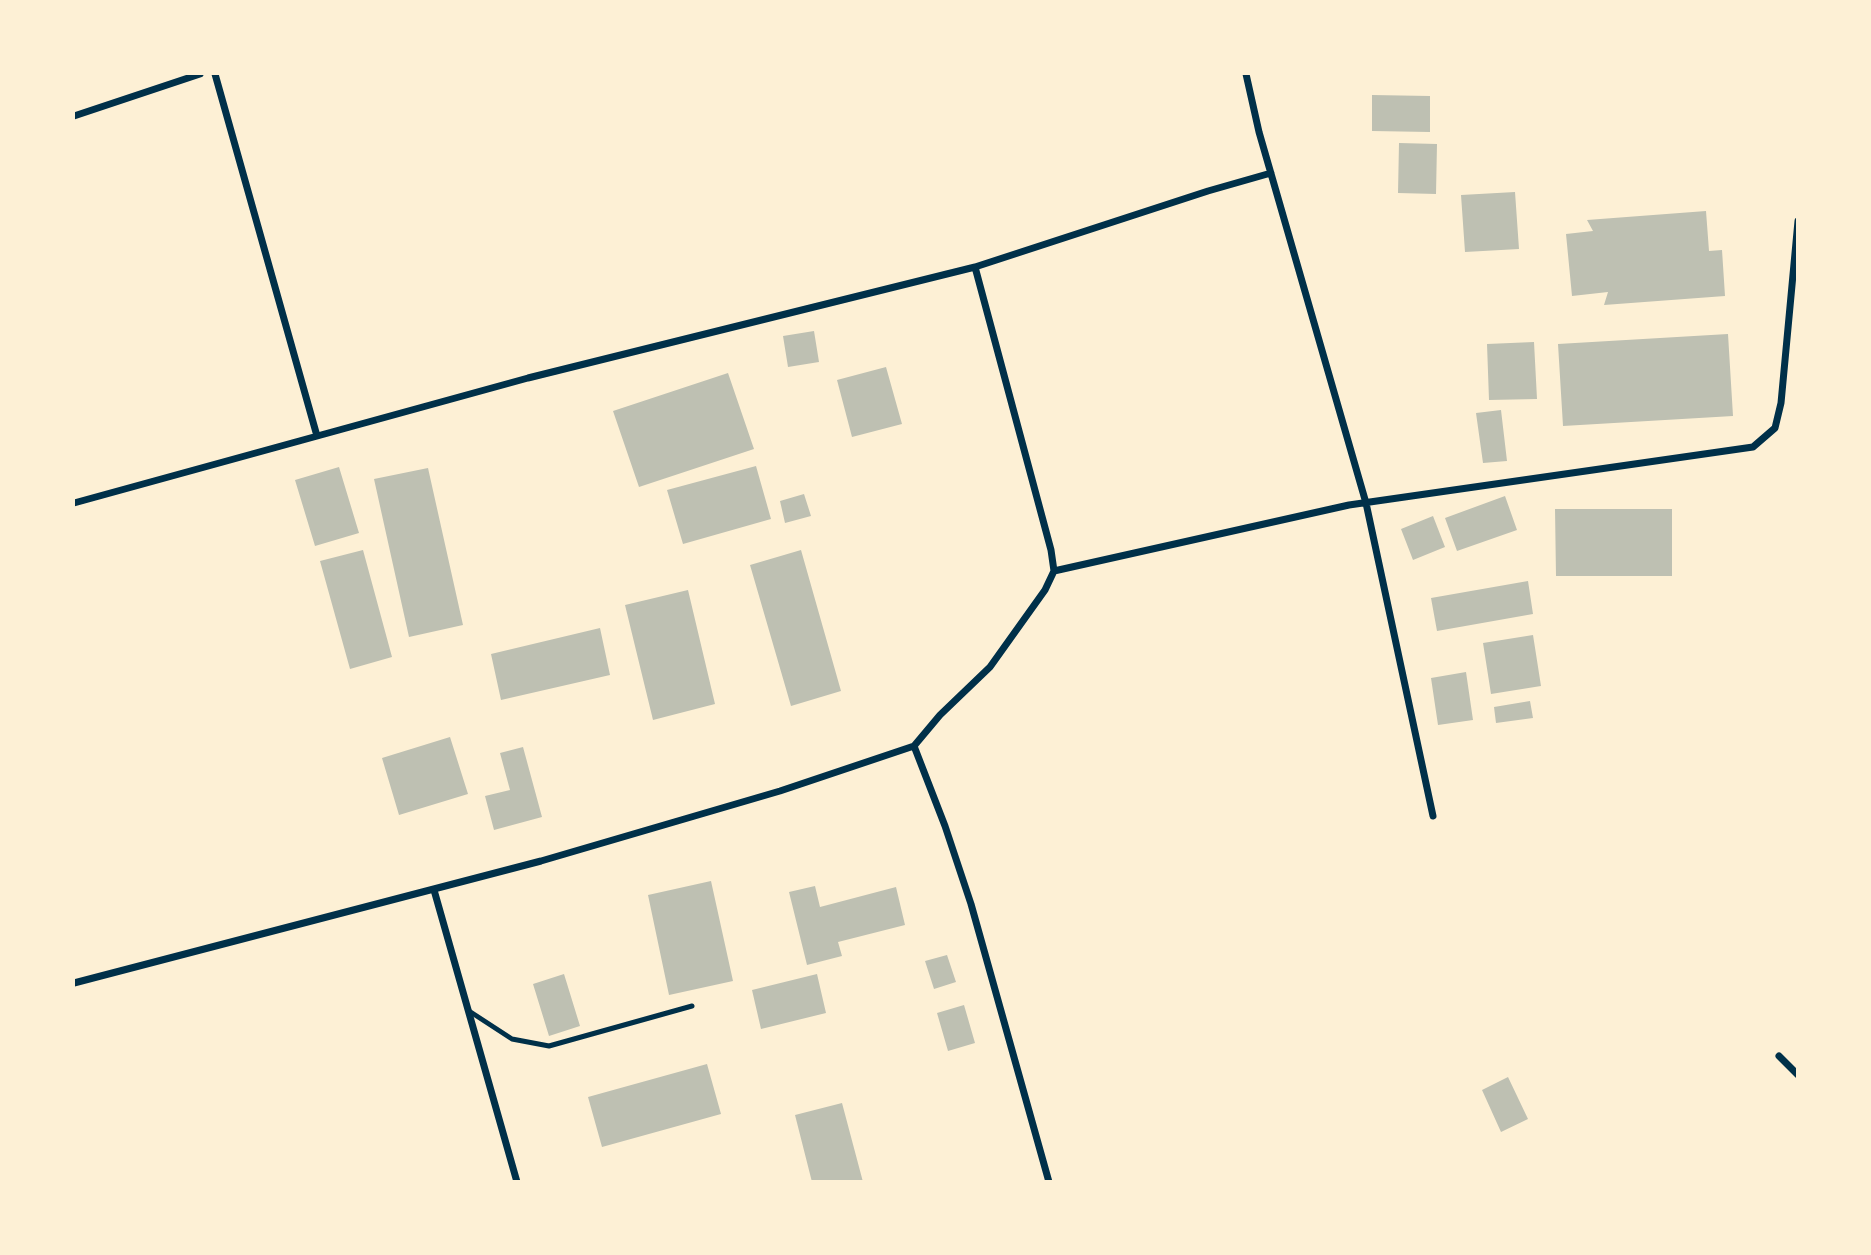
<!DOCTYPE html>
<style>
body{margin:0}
#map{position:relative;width:1871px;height:1255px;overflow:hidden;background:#fdf0d5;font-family:Roboto,sans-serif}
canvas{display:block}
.frame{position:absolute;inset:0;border:75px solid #fdf0d5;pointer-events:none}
</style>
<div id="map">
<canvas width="1871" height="1255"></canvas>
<div class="frame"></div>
</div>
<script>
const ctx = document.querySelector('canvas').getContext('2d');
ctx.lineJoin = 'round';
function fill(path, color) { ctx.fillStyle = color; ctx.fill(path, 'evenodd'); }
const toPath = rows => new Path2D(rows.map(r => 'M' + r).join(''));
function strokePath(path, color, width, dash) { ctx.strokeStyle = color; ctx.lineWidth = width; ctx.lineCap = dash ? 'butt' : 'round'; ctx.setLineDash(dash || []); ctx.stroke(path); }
fill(toPath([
 [1372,95,1430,96,1430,132,1372,131],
 [1399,143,1437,144,1436,194,1398,193],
 [1515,192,1519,249,1465,252,1461,195],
 [1706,211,1709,251,1722,250,1725,296,1604,305,1608,292,1572,296,1566,234,1593,231,1587,220],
 [814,331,819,362,788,367,783,336],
 [1728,334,1733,416,1563,426,1558,344],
 [1534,342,1537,399,1489,400,1487,344],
 [886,367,902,424,852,437,837,380],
 [728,373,754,449,639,487,613,411],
 [1501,410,1507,461,1483,463,1476,413],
 [756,466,771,519,683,544,667,490],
 [339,467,359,533,315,546,295,480],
 [428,468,463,625,409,637,374,479],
 [804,494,811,516,785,523,780,501],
 [1505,496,1517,530,1457,551,1445,518],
 [1555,509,1672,509,1672,576,1556,576],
 [1433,516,1445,547,1413,560,1401,529],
 [363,550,392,657,350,669,320,561],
 [801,550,841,691,791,706,750,565],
 [1528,581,1533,614,1437,631,1431,598],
 [688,590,715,704,653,720,625,605],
 [600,628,610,675,501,700,491,654],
 [1533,635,1541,686,1491,694,1483,643],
 [1466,672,1473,720,1438,725,1431,678],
 [1530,701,1533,718,1496,723,1494,707],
 [450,737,468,794,399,815,382,758],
 [523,747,542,817,494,830,485,796,510,790,500,753],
 [711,881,733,981,669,995,648,895],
 [815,886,820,907,896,887,905,925,838,942,842,956,807,965,789,892],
 [947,955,956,982,934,989,925,961],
 [564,974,580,1026,549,1036,533,984],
 [817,974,826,1013,761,1029,752,990],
 [964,1005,975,1043,948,1051,937,1013],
 [707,1064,721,1114,602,1147,588,1097],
 [1508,1077,1528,1119,1501,1132,1482,1090],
 [842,1103,863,1182,812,1182,795,1115]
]), '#bec0b2');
strokePath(toPath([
 [469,1011,512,1039,549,1046,692,1006]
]), '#003049', 5);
strokePath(toPath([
 [215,74,317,436],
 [1246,74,1259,132,1366,503,1433,816],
 [74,116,200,74],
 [74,503,528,378,975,267,1208,191,1271,173],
 [1054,571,1349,505,1753,447,1775,428,1781,403,1798,221],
 [914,746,945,826,971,904,1049,1182],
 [434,890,517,1182],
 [74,983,541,861,780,791,914,746,940,715,990,667,1045,590,1054,571,1051,550,975,267],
 [1779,1056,1798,1075]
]), '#003049', 7);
</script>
